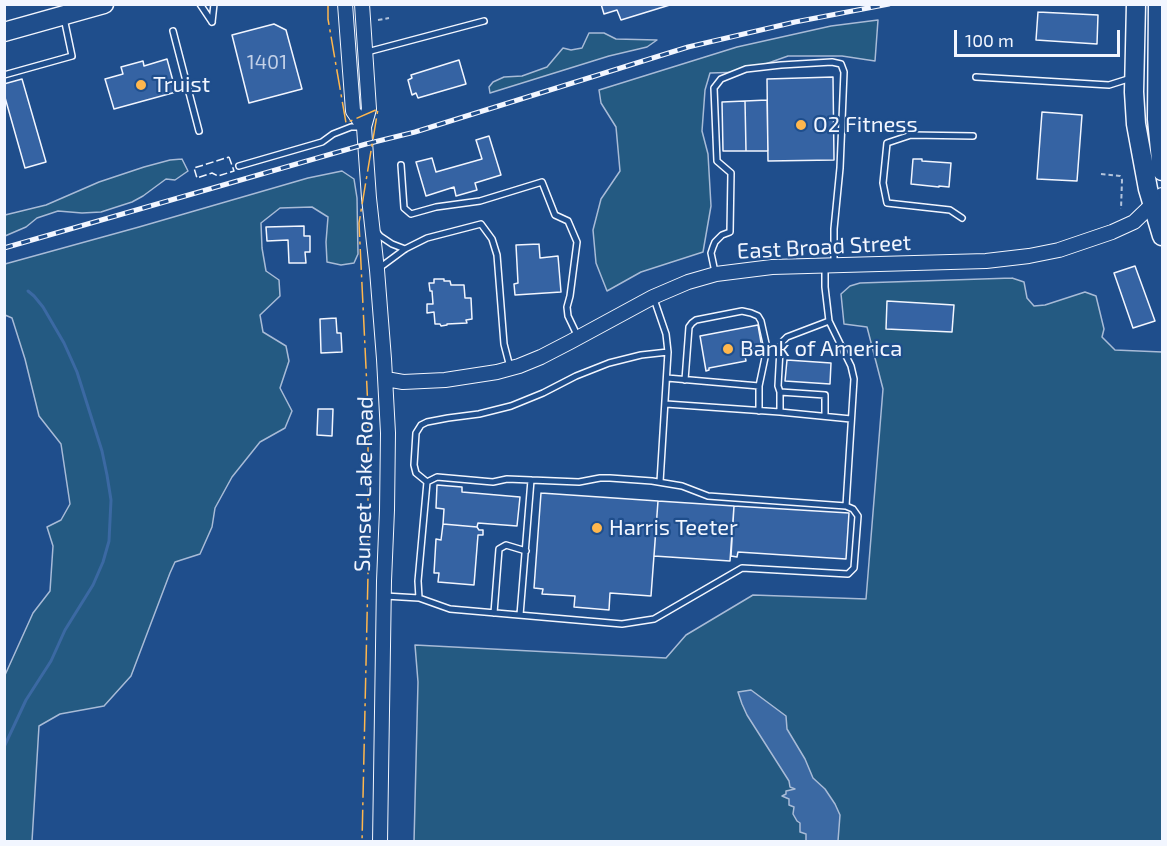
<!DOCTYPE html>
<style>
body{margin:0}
#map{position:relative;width:1167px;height:846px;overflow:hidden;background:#1f4e8c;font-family:"Exo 2",sans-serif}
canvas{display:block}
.frame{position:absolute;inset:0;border:6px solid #f2f6ff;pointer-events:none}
.scale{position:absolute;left:954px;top:30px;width:166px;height:27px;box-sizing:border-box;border:3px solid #f2f6ff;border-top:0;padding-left:8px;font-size:18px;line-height:21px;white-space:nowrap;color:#f2f6ff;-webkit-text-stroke:4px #1f4e8c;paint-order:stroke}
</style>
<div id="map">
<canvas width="1167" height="846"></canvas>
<div class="frame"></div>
<div class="scale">100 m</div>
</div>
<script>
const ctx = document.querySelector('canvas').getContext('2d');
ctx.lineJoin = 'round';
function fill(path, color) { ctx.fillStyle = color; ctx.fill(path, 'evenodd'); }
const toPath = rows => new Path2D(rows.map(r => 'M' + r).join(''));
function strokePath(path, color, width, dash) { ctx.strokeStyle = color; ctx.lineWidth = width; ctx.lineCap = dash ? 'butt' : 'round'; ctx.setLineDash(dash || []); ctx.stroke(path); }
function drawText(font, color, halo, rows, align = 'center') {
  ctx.font = font + ' "Exo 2",sans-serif'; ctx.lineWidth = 4.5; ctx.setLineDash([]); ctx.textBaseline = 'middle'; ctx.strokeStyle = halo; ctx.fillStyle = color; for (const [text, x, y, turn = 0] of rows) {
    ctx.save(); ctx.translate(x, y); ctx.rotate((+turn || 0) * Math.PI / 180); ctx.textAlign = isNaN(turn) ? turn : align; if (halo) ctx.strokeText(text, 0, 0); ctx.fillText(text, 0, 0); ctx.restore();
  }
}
const green = toPath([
 [878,20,875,61,842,56,788,56,743,72,710,73,705,90,702,131,708,154,711,206,703,252,641,272,607,291,596,263,593,230,601,199,620,171,616,127,601,103,599,90,737,47,831,26,878,20],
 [589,33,604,33,616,39,657,40,647,47,609,56,490,93,489,87,493,82,504,77,522,76,547,67,563,48,571,50,582,48,589,33],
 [182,159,188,171,175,180,166,179,143,196,132,202,101,212,82,213,58,211,37,218,26,227,5,236,5,215,46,205,99,182,144,167,170,160,182,159],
 [342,171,354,179,357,198,358,254,354,263,341,265,327,262,326,242,328,217,312,207,280,208,261,223,262,248,266,271,279,280,280,296,260,315,263,332,286,346,289,361,280,388,292,411,285,428,260,442,232,477,215,508,212,527,200,554,175,562,170,573,131,676,104,706,60,714,39,726,32,841,5,841,5,675,33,613,50,591,53,546,47,527,61,520,70,504,61,444,39,416,25,359,12,318,5,315,5,264,139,227,308,178,342,171],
 [1012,278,1024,282,1027,298,1034,306,1045,305,1085,292,1096,296,1104,329,1102,337,1115,350,1162,352,1162,841,414,842,418,682,415,645,666,658,686,635,753,595,866,599,883,389,867,327,844,324,841,294,850,286,860,283,1012,278]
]);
fill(green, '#245a82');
strokePath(green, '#a8bbd7', 1.5);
const water = toPath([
 [751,690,786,716,787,729,805,759,813,778,825,789,835,804,840,815,838,841,806,841,806,834,800,832,800,823,797,821,793,814,794,807,789,805,789,799,782,796,786,794,786,791,795,789,790,787,789,781,747,715,742,704,738,692,751,690]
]);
fill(water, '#3b69a3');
strokePath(water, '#a8bbd7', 1.5);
strokePath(toPath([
 [4,747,26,700,51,661,65,630,93,585,103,562,109,541,111,500,107,475,102,451,77,372,64,343,43,307,34,296,28,291]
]), '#3b69a3', 3);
const building = toPath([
 [601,4,673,4,621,20,617,10,604,14,601,4],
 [1038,12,1098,15,1097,44,1036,40,1038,12],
 [274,24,286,30,302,89,249,103,232,35,274,24],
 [167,59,176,92,114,109,105,79,123,74,121,67,143,61,144,66,167,59],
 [459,60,466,84,418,98,416,93,412,95,408,80,412,78,411,75,459,60],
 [833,77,834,160,768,161,767,79,833,77],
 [22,79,46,162,25,168,4,94,4,84,22,79],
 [767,100,768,151,746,151,745,101,767,100],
 [745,101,746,151,723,151,722,102,745,101],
 [1042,112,1082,115,1077,181,1037,179,1042,112],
 [489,136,501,175,475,183,477,190,456,196,454,187,426,196,416,162,432,158,436,172,482,159,476,140,489,136],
 [913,159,922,159,922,161,951,163,949,187,939,186,939,187,911,184,913,159],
 [304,226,304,236,310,236,310,252,305,252,306,263,289,263,288,240,267,241,266,227,304,226],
 [539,244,540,258,558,256,561,292,515,295,514,284,518,283,516,245,539,244],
 [1135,266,1155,321,1133,328,1114,273,1135,266],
 [434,279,444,279,444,281,450,281,451,285,464,285,465,298,471,298,472,319,466,320,467,323,447,324,447,325,441,326,440,324,435,324,434,312,427,313,427,304,433,304,432,291,430,291,429,283,434,283,434,279],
 [887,301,954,305,952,332,886,329,887,301],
 [336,318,337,333,341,333,342,352,321,353,320,319,336,318],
 [758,325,762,348,744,351,746,361,709,368,709,370,706,371,700,336,758,325],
 [787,360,831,363,830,384,785,381,787,360],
 [318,409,333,409,332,436,317,435,318,409],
 [437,485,462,487,462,492,520,497,517,526,478,523,477,527,443,524,444,509,436,508,437,485],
 [541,493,658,501,651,596,610,593,609,610,574,607,575,596,542,594,543,589,534,588,541,493],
 [658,501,734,506,730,561,654,556,658,501],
 [734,506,849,513,846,559,738,552,737,557,731,556,734,506],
 [443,524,477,527,479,530,483,530,483,535,478,535,474,585,438,582,439,573,434,573,436,539,441,540,443,524]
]);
fill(building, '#3563a3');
strokePath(building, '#f2f6ff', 1.5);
const lane = toPath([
 [200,4,212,22],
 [212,22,214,4],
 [173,31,199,131],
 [367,52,484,21],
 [4,75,72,56,64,18],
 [976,77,1109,85,1128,79,1130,76],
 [401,165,404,208,411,214,436,207,480,201,542,182,555,215,568,221,577,242,570,296,567,307,568,316,578,337],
 [239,166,322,142,333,134,351,127,362,127],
 [962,218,950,210,887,203,883,183,887,143,911,135,973,136],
 [376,231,380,236,392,244,405,249],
 [380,269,382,266,405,249,427,238,481,224,492,239,497,255,504,344,510,367],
 [715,272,711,253,713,247,715,242,722,235,730,232,731,173,717,161,714,88,721,79,746,69,781,65,832,62,841,64,844,72,840,168,834,229,834,263],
 [654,299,666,334,668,352,660,482],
 [667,378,759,386],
 [685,380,689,327,692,323,696,320,742,311,751,313,758,316,761,321,767,348,759,386,759,411],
 [666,404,780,412,851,419],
 [780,412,780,392],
 [825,416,825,395,780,392,778,386,780,349,783,341,787,337,829,321],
 [427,482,416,473,414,465,416,433,421,425,427,422,448,418,479,414,511,406,543,393,576,376,609,363,641,355,668,352],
 [385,596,419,598,418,581,427,482,437,477,493,482,507,479,579,482,600,478,610,478,652,481,682,486,708,496,846,506,854,379,851,366,829,321,825,287,825,267],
 [419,598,450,609,622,624,654,619,742,568,848,574,854,568,858,516,853,509,846,506],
 [494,613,499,549,506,545,526,551],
 [520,615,531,480]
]);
const secondary = toPath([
 [345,4,353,111,364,127],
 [362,4,369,109,364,127,369,198,377,270,384,359,388,433,387,510,384,581,380,842],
 [386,379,403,382,445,380,497,372,519,366,541,357,570,342,653,297,688,282,716,274,772,267,986,261,1029,256,1059,250,1112,232,1134,222,1162,195]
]);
const highway = toPath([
 [1136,4,1134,92,1136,124,1148,189,1162,236],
 [1158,4,1157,119,1162,171],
 [4,32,104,4]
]);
strokePath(lane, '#f2f6ff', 8);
strokePath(secondary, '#f2f6ff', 16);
strokePath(highway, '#f2f6ff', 21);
strokePath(toPath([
 [378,20,389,18],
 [1101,174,1120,176,1122,180,1121,209]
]), '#b3c4dc', 2, [4.5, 3]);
strokePath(lane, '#1f4e8c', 5);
strokePath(secondary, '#1f4e8c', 14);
strokePath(highway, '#1f4e8c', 18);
const rail = toPath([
 [4,248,366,144,415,132,688,47,795,22,889,4]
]);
strokePath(rail, '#f2f6ff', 5);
strokePath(rail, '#1f4e8c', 3, [9]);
strokePath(toPath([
 [229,157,234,171,218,176,212,173,197,178,194,168,229,157]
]), '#f2f6ff', 1.5, [8, 3]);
strokePath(toPath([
 [328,4,328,19,346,123,378,109,359,223,368,409,368,575,362,842],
 [4,5,8,4]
]), '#ffb74d', 1.5, [21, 4.5, 3, 4.5]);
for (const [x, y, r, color] of [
 [141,85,6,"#ffb74d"],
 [801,125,6,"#ffb74d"],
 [728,349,6,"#ffb74d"],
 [597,528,6,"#ffb74d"]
]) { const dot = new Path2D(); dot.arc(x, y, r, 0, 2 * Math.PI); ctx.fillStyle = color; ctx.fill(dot); strokePath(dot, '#1f4e8c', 2); }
drawText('20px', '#c3d1e8', null, [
 ["1401",267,62]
]);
drawText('22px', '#f2f6ff', '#1f4e8c', [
 ["Truist",153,85],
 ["O2 Fitness",813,125],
 ["Bank of America",740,349],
 ["Harris Teeter",609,528]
], 'left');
drawText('22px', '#f2f6ff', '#1f4e8c', [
 ["East Broad Street",824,247,-3],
 ["Sunset Lake Road",364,484,-89]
]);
</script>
